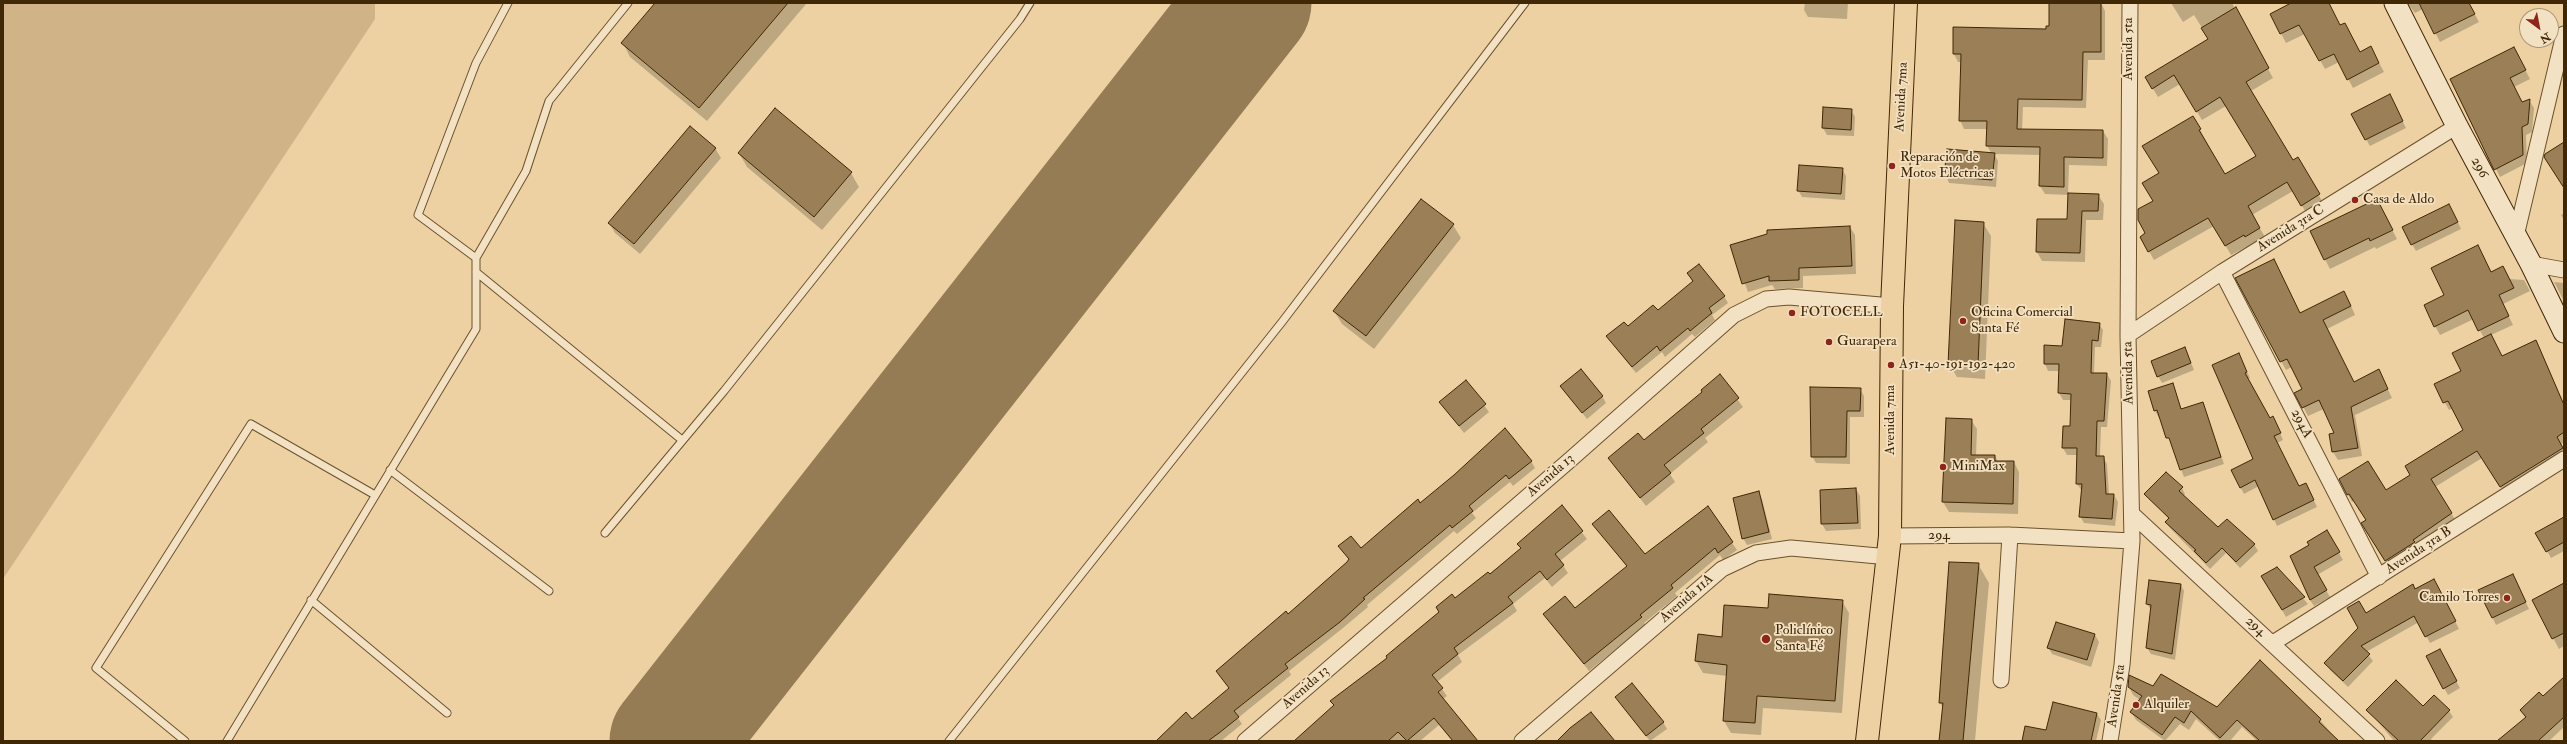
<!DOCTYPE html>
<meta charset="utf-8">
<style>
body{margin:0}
#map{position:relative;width:2567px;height:744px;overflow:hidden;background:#edd1a2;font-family:"IM FELL Double Pica",serif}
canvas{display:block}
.frame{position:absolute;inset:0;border:4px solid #402706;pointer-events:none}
.north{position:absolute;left:2519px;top:8px;width:40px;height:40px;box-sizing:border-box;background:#f3e1c3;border:1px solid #ab9777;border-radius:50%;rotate:148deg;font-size:11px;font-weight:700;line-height:16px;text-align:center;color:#402706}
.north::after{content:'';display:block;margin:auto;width:14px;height:18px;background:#8f2418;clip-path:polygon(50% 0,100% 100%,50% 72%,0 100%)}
</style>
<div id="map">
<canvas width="2567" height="744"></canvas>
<div class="frame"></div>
<div class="north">N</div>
</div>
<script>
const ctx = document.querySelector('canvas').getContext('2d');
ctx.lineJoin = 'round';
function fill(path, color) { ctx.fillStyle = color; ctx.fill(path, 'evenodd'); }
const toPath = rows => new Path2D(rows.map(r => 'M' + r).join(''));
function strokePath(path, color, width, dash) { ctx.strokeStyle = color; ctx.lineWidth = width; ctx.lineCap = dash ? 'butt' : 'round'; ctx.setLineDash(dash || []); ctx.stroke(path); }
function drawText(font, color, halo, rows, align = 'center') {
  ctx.font = font + ' "IM FELL Double Pica",serif'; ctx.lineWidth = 3.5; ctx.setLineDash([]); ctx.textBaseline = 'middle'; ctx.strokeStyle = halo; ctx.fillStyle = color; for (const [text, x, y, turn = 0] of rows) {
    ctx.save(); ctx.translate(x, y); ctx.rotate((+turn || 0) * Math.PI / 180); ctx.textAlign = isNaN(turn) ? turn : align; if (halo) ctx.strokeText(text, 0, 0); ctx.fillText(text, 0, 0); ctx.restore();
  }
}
fill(toPath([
 [3,3,375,3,375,19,3,579]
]), '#d0b487');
fill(toPath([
 [657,3,807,3,707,121,630,57,623,43],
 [1805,3,1848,3,1847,19,1808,17,1804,10],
 [2050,3,2101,3,2105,11,2105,60,2088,60,2086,108,2023,107,2022,130,2103,131,2108,139,2107,166,2069,165,2068,194,2098,195,2104,204,2103,220,2086,220,2085,262,2042,261,2037,252,2068,220,2069,195,2045,194,2040,186,2041,155,1994,154,1998,161,1996,187,1949,183,1946,176,1992,154,1987,146,1988,129,1964,129,1960,120,1962,62,1958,62,1954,54,2047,30,2050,27],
 [2171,3,2232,3,2273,78,2251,91,2293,161,2297,159,2324,204,2307,214,2293,191,2252,215,2265,237,2231,255,2214,226,2154,260,2141,237,2147,234,2160,174,2193,117,2225,175,2257,157,2226,106,2202,120,2180,84,2158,97,2146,77,2209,39,2194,15,2183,22],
 [2293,3,2328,3,2340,26,2360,53,2375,55,2384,72,2353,88,2339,62,2325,69,2305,34,2286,43,2271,14],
 [2407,3,2469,3,2479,22,2440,42,2423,9,2415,13],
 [2518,56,2530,79,2514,87,2522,104,2529,100,2534,108,2532,132,2526,135,2527,163,2500,177,2451,79],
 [2393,102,2406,128,2370,146,2352,115],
 [1851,110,1855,117,1854,136,1827,135,1823,128],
 [715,148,721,158,640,254,615,233,609,223],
 [739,153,851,173,859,187,822,230,747,167],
 [1842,169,1846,176,1845,200,1802,197,1798,190],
 [2377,200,2397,239,2376,249,2375,247,2330,269,2311,232],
 [2453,212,2461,229,2416,251,2412,244],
 [2564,213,2564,220,2561,215],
 [1983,223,1991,236,1985,379,1957,377,1949,364],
 [1453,225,1461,238,1374,349,1342,324,1334,311],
 [1850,227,1855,235,1856,274,1803,276,1803,288,1775,289,1772,285,1748,292,1731,246],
 [2483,255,2491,273,2503,267,2510,279,2524,280,2530,291,2503,304,2513,325,2491,335,2502,357,2540,349,2564,405,2564,442,2560,445,2564,451,2564,458,2505,494,2482,458,2435,487,2456,521,2390,568,2367,531,2367,521,2354,501,2352,502,2340,480,2386,491,2412,475,2464,430,2453,408,2449,410,2435,385,2462,372,2484,338,2474,319,2440,335,2435,326,2445,295],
 [2278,268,2300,314,2349,301,2355,315,2327,329,2354,383,2383,379,2392,398,2355,415,2362,456,2338,460,2333,452,2330,434,2336,433,2324,409,2308,416,2296,393,2303,390,2292,367,2286,370,2281,361],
 [1688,273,1724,296,1728,303,1712,315,1715,320,1695,337,1692,334,1665,357,1662,352,1636,373,1607,337,1658,312,1693,283],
 [2554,282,2564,283,2564,301],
 [2099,324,2103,330,2101,347,2095,347,2094,374,2107,374,2111,381,2107,427,2101,427,2100,457,2103,457,2107,464,2109,495,2114,495,2118,502,2115,526,2084,523,2080,516,2082,491,2077,484,2078,455,2067,455,2063,448,2071,427,2072,400,2063,400,2059,393,2059,371,2048,371,2045,364,2063,347],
 [2185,348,2194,370,2162,383,2158,376],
 [2242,361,2250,378,2248,379,2269,419,2276,424,2283,440,2277,443,2299,487,2309,490,2317,507,2277,526,2259,486,2244,494,2232,471,2254,459],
 [1720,376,1743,407,1705,438,1708,442,1670,474,1675,482,1646,506,1609,458,1643,442,1703,393],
 [1466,381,1489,412,1464,433,1440,402],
 [2172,384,2182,410,2203,403,2224,464,2184,477,2161,417,2159,418,2155,411,2149,392],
 [1561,386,1602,396,1606,403,1587,419],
 [1860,389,1864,396,1864,417,1850,417,1850,464,1816,463,1812,456],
 [1971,420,1977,429,1976,456,1995,456,1998,462,2014,462,2019,472,2018,514,1949,512,1943,502],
 [1531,461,1535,468,1513,486,1510,482,1472,513,1476,518,1457,534,1454,531,1367,605,1368,607,1343,628,1289,671,1291,675,1238,718,1242,724,1221,741,1157,741,1185,714,1191,721,1230,689,1217,671,1288,615,1349,560,1339,546,1361,549,1420,504],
 [2182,488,2185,494,2183,497,2218,528,2254,544,2258,551,2240,568,2226,553,2210,569,2170,528,2166,522,2169,519,2145,494],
 [1856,489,1860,496,1861,529,1826,531,1822,524,1821,491],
 [1758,492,1762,499,1772,539,1747,545,1743,538],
 [1562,506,1587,539,1560,561,1568,573,1552,587,1545,578,1513,604,1517,611,1458,655,1462,662,1437,682,1447,696,1443,699,1477,741,1452,741,1439,725,1420,741,1296,741,1334,706,1332,702,1388,658,1455,600,1522,549,1518,544],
 [1708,508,1737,550,1723,560,1720,555,1675,593,1677,596,1644,623,1646,625,1589,671,1544,614,1574,609,1627,567,1593,524,1645,555],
 [2564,518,2564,551,2551,558,2537,533],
 [2327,532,2343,560,2317,575,2330,597,2314,606,2310,600,2310,545],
 [1978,564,1989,583,1975,741,1940,741,1943,708,1940,703],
 [2276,568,2308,604,2286,617,2263,576],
 [2149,581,2181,585,2184,591,2175,660,2151,654,2147,648,2152,611,2147,604],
 [2516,582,2529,609,2496,625,2480,591],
 [2564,584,2564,646,2559,649,2533,600],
 [2438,587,2459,629,2430,643,2419,622,2366,652,2373,661,2348,687,2330,670,2326,663,2359,628,2366,615,2415,590],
 [1842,601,1849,613,1842,713,1763,708,1761,735,1731,733,1724,721,1727,676,1703,673,1696,661,1723,638],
 [2056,623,2095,635,2099,642,2091,667,2052,654,2048,647],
 [2439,650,2460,688,2448,695,2427,657],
 [2564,679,2564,727,2549,741,2496,741,2526,719,2521,710,2543,698],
 [2129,687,2153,687,2217,708,2320,720,2338,741,2257,741,2242,727,2230,741,2220,741,2196,719,2189,730,2180,724,2165,741,2136,720,2131,712,2140,700,2133,695],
 [1616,697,1663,722,1667,729,1650,741],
 [2423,708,2449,711,2453,717,2431,739,2433,741,2394,741,2368,710],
 [2097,714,2101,720,2096,741,2023,741]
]), '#0003');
strokePath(toPath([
 [671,741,1250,3]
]), '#967c54', 123);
const building = toPath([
 [655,3,788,3,699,108,621,43,655,3],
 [2049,3,2101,3,2101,52,2083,52,2082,100,2018,99,2017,129,2103,130,2103,158,2064,157,2064,187,2039,186,2040,147,1986,146,1987,121,1959,121,1961,54,1953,54,1953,27,2046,29,2046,26,2049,26,2049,3],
 [2291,3,2329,3,2340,25,2345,23,2360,52,2371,46,2379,63,2347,80,2334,54,2319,61,2299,25,2280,34,2270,14,2291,3],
 [2419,3,2469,3,2475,14,2434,34,2419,3],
 [2236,7,2269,68,2246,82,2293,160,2298,157,2320,194,2301,206,2287,182,2248,206,2260,228,2245,237,2244,235,2225,246,2208,218,2148,252,2140,237,2145,233,2138,220,2138,209,2153,201,2142,183,2159,173,2142,146,2193,116,2201,129,2199,130,2225,174,2256,156,2220,97,2196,112,2174,75,2152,89,2145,77,2208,39,2201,28,2236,7],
 [2514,47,2526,70,2510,78,2522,102,2530,99,2528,124,2522,127,2523,155,2494,170,2450,79,2514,47],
 [2390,94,2403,121,2365,140,2351,114,2390,94],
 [1823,107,1852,109,1851,130,1822,128,1823,107],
 [775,108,852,172,814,217,738,153,775,108],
 [690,126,716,148,634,244,608,223,690,126],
 [2564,142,2564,188,2544,157,2545,154,2564,142],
 [1947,149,1995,153,1992,180,1944,176,1947,149],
 [1799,165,1843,168,1841,194,1797,191,1799,165],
 [2068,193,2099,194,2098,211,2082,211,2080,253,2036,252,2037,219,2067,219,2068,193],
 [1421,199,1454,224,1366,336,1333,311,1421,199],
 [2377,199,2393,230,2370,241,2369,238,2324,260,2310,231,2377,199],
 [2449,204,2458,222,2411,245,2402,227,2449,204],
 [1955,220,1984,222,1978,365,1948,364,1955,220],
 [1850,226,1852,266,1799,268,1799,280,1769,281,1769,276,1742,284,1730,245,1767,234,1767,230,1850,226],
 [2478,245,2491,272,2503,266,2514,288,2499,295,2509,316,2478,331,2468,310,2434,327,2424,305,2444,295,2431,268,2478,245],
 [2274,259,2300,313,2344,291,2351,306,2323,320,2354,382,2379,369,2388,389,2351,407,2358,448,2332,452,2329,434,2334,433,2319,400,2302,408,2294,393,2302,389,2287,359,2280,362,2235,278,2274,259],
 [1699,264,1725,296,1709,308,1712,313,1690,331,1688,328,1660,351,1657,346,1632,367,1606,336,1624,322,1628,326,1653,305,1658,310,1693,281,1687,273,1699,264],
 [2065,319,2100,323,2098,341,2092,340,2091,373,2107,373,2104,421,2097,421,2096,456,2104,456,2106,494,2114,494,2112,519,2079,517,2082,484,2076,484,2077,448,2062,448,2063,426,2070,426,2071,394,2058,393,2059,364,2044,364,2044,345,2062,346,2065,319],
 [2491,334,2502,356,2536,340,2564,405,2564,432,2557,437,2563,448,2500,487,2477,451,2431,479,2452,513,2413,540,2415,542,2385,561,2361,523,2366,520,2349,494,2347,495,2339,479,2368,461,2386,490,2410,475,2405,466,2463,430,2448,401,2443,403,2434,384,2461,371,2452,353,2491,334],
 [2185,347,2191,363,2157,377,2151,361,2185,347],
 [2239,353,2247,372,2245,373,2270,418,2273,416,2281,433,2274,436,2299,486,2306,483,2314,500,2273,520,2255,480,2240,488,2231,470,2253,459,2212,365,2239,353],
 [1581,369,1603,396,1582,413,1560,386,1581,369],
 [1720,374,1739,398,1701,429,1704,433,1664,465,1671,473,1640,498,1608,458,1638,433,1644,440,1702,392,1701,390,1720,374],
 [1466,380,1486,404,1459,426,1439,402,1466,380],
 [2173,383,2181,409,2203,402,2221,457,2180,470,2169,438,2166,438,2157,410,2154,411,2148,391,2173,383],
 [1810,387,1861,388,1860,411,1847,411,1846,457,1811,457,1810,387],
 [1946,418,1972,419,1971,455,1995,455,1995,461,2014,461,2013,504,1942,502,1946,418],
 [1505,428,1532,461,1509,479,1506,475,1469,506,1473,511,1452,528,1450,525,1363,598,1365,599,1340,622,1285,664,1288,668,1234,711,1239,717,1219,733,1208,741,1156,741,1186,712,1192,719,1229,688,1216,671,1286,611,1288,614,1347,562,1349,559,1338,546,1351,536,1361,548,1418,499,1420,503,1454,475,1505,428],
 [2166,472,2183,487,2179,491,2218,527,2227,519,2255,544,2236,562,2222,548,2206,563,2194,551,2196,550,2165,522,2169,518,2144,494,2166,472],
 [1856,488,1858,523,1821,524,1820,490,1856,488],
 [1759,491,1769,532,1742,539,1733,498,1759,491],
 [1562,505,1583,531,1555,554,1564,565,1547,580,1540,571,1508,597,1513,603,1454,648,1458,654,1432,675,1443,688,1438,692,1478,741,1453,741,1434,718,1407,741,1398,732,1388,741,1294,741,1334,705,1330,701,1387,658,1386,656,1439,612,1436,607,1452,594,1455,598,1488,572,1490,574,1521,548,1517,544,1562,505],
 [1708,506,1733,542,1718,553,1715,548,1671,585,1673,588,1640,615,1642,617,1584,664,1543,614,1565,596,1575,608,1627,566,1592,524,1609,510,1645,554,1708,506],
 [2564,517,2564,542,2546,552,2535,533,2564,517],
 [2327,530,2340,552,2314,567,2327,590,2310,600,2290,556,2309,545,2307,542,2327,530],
 [1949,562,1979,563,1963,741,1939,741,1943,703,1939,703,1949,562],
 [2277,567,2305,597,2282,610,2261,576,2277,567],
 [2513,574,2526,602,2492,618,2478,590,2513,574],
 [2434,579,2456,621,2425,637,2414,616,2361,646,2370,654,2343,681,2324,663,2358,628,2347,608,2359,601,2366,613,2413,584,2415,589,2434,579],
 [2149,580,2181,584,2172,654,2146,648,2151,605,2146,604,2149,580],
 [2564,583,2564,633,2552,639,2532,600,2564,583],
 [1769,594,1843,600,1835,701,1757,696,1755,723,1723,721,1727,665,1695,661,1698,634,1722,637,1724,605,1768,608,1769,594],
 [2056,622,2095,634,2087,660,2047,648,2056,622],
 [2440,649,2457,681,2443,689,2426,656,2440,649],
 [2260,660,2321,719,2319,722,2339,741,2260,741,2237,720,2220,738,2191,711,2184,723,2175,717,2162,735,2130,712,2142,696,2128,687,2129,675,2153,686,2161,674,2217,707,2260,660],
 [2564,677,2564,717,2538,741,2497,741,2526,717,2520,710,2539,692,2543,696,2564,677],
 [2396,680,2423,706,2434,695,2450,710,2420,741,2399,741,2366,710,2396,680],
 [1632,683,1664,722,1646,736,1615,697,1632,683],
 [2053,702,2097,713,2091,741,2022,741,2025,726,2046,730,2053,702],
 [1591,712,1615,741,1557,741,1570,728,1591,712]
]);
fill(building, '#9a7f57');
strokePath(building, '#402706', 1);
const lane = toPath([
 [476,258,418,215,476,63,508,3],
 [476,272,682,440],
 [390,470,549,591],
 [605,533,724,391,1020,19,1030,3],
 [311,600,447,713],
 [185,741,96,668,251,424,375,495],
 [227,741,476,329,476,258,526,171,549,101,628,3],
 [949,741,1282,322,1525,3]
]);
const street = toPath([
 [2516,236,2564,34],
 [2531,264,2564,270],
 [2222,272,2379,577],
 [2128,335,2222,272,2457,126],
 [2132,514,2377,741],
 [1890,536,2010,535,2132,541],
 [2273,643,2564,459],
 [2001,680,2010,535],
 [1245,741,1571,459,1734,315,1766,299,1789,297,1892,306],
 [1522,741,1722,569,1756,553,1791,548,1889,557],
 [2110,741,2122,665,2132,541,2128,335,2130,3]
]);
const secondary = toPath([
 [2395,3,2457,126,2531,264,2564,332]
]);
const highway = toPath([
 [1867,741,1890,536,1892,306,1906,3]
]);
strokePath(lane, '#6b522d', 9);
strokePath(street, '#6b522d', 17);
strokePath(secondary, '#402706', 23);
strokePath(highway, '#402706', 24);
strokePath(lane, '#f3e1c3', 7);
strokePath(street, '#f3e1c3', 15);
strokePath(secondary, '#f3e1c3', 21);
strokePath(highway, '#edd1a2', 22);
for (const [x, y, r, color] of [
 [1892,166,4,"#8f2418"],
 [2355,200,4,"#8f2418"],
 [1792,313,4,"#8f2418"],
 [1963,321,4,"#8f2418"],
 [1829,342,4,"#8f2418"],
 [1891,365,4,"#8f2418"],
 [1943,467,4,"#8f2418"],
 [2507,598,4,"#8f2418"],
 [1766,639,5,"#8f2418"],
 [2136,705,4,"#8f2418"]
]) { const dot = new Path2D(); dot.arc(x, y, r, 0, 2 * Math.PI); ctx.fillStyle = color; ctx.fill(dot); strokePath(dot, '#f3e1c3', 1.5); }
drawText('14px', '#402706', '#f3e1c3', [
 ["Avenida 5ta",2129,49,-90],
 ["Avenida 7ma",1902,97,-87],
 ["296",2479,168,62],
 ["Avenida 3ra C",2291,229,-32],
 ["Avenida 5ta",2129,373,-91],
 ["Avenida 7ma",1891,420,-90],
 ["294A",2301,424,63],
 ["Avenida 13",1551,476,-41],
 ["294",1939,536],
 ["Avenida 3ra B",2419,551,-33],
 ["Avenida 11A",1687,599,-41],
 ["294",2255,627,43],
 ["Avenida 13",1306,688,-41],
 ["Avenida 5ta",2117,696,-82]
]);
drawText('14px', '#402706', '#f3e1c3', [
 ["Reparación de",1900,158],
 ["Motos Eléctricas",1900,174],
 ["Casa de Aldo",2363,200],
 ["FOTOCELL",1800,313],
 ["Oficina Comercial",1971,313],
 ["Santa Fé",1971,329],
 ["Guarapera",1837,342],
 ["A51-40-191-192-420",1899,365],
 ["MiniMax",1951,467],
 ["Camilo Torres",2499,598,"right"],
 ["Policlínico",1775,631],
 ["Santa Fé",1775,647],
 ["Alquiler",2144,705]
], 'left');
</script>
